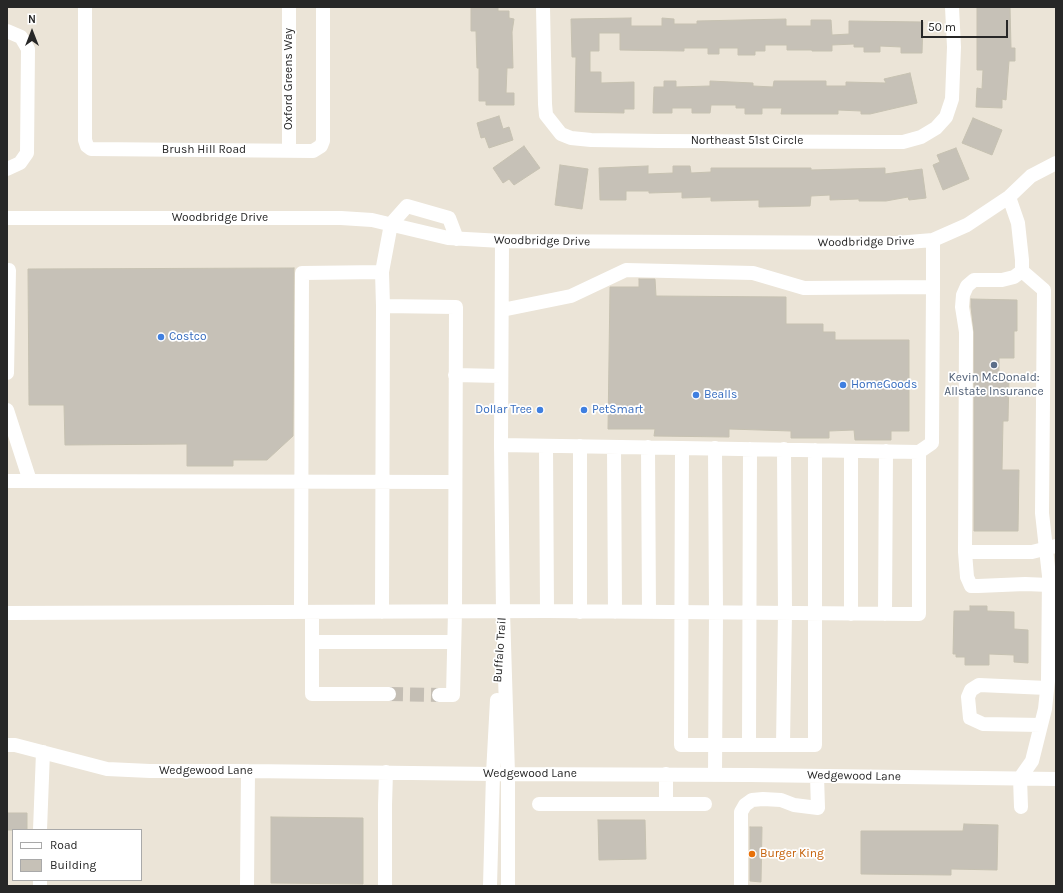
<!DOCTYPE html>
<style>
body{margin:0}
#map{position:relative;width:1063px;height:893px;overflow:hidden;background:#ebe4d7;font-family:Karla,sans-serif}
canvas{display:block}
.frame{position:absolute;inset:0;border:8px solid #272727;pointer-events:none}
.legend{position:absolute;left:12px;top:829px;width:130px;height:52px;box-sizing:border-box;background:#fff;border:1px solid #a9a9a9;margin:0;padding:5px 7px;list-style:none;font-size:12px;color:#272727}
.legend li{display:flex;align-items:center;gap:8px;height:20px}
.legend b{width:20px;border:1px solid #a9a9a9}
.north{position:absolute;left:12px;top:12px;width:40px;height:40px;-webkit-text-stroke:3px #fff;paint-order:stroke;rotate:0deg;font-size:11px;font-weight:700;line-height:16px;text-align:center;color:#272727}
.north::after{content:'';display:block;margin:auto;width:14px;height:18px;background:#272727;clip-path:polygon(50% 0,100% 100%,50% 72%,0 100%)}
.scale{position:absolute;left:921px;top:20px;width:87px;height:18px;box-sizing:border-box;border:2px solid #272727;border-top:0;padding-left:5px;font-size:12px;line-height:14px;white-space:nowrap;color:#272727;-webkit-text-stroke:3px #fff;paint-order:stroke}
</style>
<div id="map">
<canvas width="1063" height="893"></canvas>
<div class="frame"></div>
<ul class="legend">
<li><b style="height:5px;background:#fff"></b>Road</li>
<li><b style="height:11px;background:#c6c1b7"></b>Building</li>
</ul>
<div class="north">N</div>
<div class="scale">50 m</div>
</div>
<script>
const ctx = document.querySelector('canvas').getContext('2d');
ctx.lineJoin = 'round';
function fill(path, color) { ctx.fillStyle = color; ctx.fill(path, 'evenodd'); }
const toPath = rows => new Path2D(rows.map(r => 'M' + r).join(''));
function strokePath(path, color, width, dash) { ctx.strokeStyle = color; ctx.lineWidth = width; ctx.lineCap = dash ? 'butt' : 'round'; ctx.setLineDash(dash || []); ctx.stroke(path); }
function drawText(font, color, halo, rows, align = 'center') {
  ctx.font = font + ' Karla,sans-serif'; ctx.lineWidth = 3.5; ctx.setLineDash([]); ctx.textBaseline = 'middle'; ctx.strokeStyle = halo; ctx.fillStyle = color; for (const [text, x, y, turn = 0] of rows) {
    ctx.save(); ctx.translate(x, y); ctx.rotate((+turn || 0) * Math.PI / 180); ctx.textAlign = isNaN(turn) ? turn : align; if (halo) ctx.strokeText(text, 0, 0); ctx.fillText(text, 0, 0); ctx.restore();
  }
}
const building = toPath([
 [482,7,498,7,498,11,509,11,509,18,514,19,512,32,513,68,507,68,506,93,514,93,514,105,486,105,486,101,479,101,479,68,477,68,476,31,471,31,471,8,482,8,482,7],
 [977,7,1010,7,1011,48,1015,48,1015,61,1009,61,1006,100,1002,99,1002,108,976,107,977,88,982,89,983,70,977,70,977,7],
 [631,18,631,26,662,26,662,18,674,19,674,24,697,24,697,21,786,19,786,26,811,26,811,20,831,20,832,35,849,34,849,21,923,22,922,53,901,53,901,47,880,46,880,52,864,52,864,47,854,47,854,44,832,45,832,51,812,51,812,50,787,50,787,45,765,45,765,51,755,51,755,55,738,55,738,48,719,48,719,54,708,54,708,48,684,48,684,51,620,50,620,33,599,33,599,51,590,51,590,72,601,72,601,83,634,82,634,109,624,109,624,113,575,112,576,57,572,57,571,19,631,18],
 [910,73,917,103,870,114,861,114,861,111,838,110,838,114,781,114,782,108,762,108,762,114,745,114,745,108,736,108,736,105,711,105,710,113,692,113,692,108,672,108,672,113,653,113,654,87,664,87,664,81,676,81,676,87,710,86,710,81,753,83,753,86,773,87,774,81,826,81,826,86,846,86,846,82,886,83,884,79,910,73],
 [499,116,503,129,509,127,513,140,489,148,485,137,481,138,477,123,499,116],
 [973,118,1002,130,992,155,962,143,973,118],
 [524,146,540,168,514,185,509,179,503,183,493,168,524,146],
 [956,148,969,179,943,190,933,165,940,162,937,155,956,148],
 [560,165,588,169,582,209,555,205,560,165],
 [648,166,648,174,673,173,673,166,690,166,691,173,711,172,711,168,811,168,811,170,885,168,885,174,922,169,926,198,909,200,908,197,886,201,859,201,859,199,830,200,830,195,811,196,810,206,759,207,759,200,711,201,711,197,682,198,682,192,649,193,649,191,626,191,626,200,600,200,599,168,648,166],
 [294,268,293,436,267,460,233,460,233,466,187,466,187,444,65,445,64,405,29,405,28,269,294,268],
 [639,279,655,279,656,296,786,297,786,324,823,324,823,332,835,332,835,340,909,340,909,431,891,431,891,440,855,440,854,430,829,431,829,438,791,438,791,431,729,429,729,437,654,436,655,429,608,429,610,287,639,287,639,279],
 [971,299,1017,300,1017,331,1014,331,1014,358,999,358,999,376,1009,376,1008,421,1003,421,1002,470,1019,470,1018,531,974,531,974,332,971,307,971,299],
 [970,606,987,606,987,611,1014,612,1014,629,1028,630,1028,663,1014,662,1014,655,989,654,989,665,965,665,965,657,956,657,956,654,953,654,954,611,970,611,970,606],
 [7,813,27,813,27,830,7,830,7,813],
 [271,817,363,818,363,884,271,883,271,817],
 [598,820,645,820,646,859,599,860,598,820],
 [964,824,998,825,997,870,951,869,951,875,861,874,861,831,963,831,964,824],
 [750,827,762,827,761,882,750,881,750,827]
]);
fill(building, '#c6c1b7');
strokePath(building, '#c6c1b1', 1);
strokePath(toPath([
 [389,694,439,695]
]), '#c4beb4', 14, [14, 7]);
strokePath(toPath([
 [85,7,85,140,87,146,91,149,313,151,321,146,323,141,323,7],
 [543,7,545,104,546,115,561,134,571,138,591,140,659,141,883,142,903,142,921,137,936,128,946,117,952,99,954,47,952,7],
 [7,31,21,37,28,49,27,153,20,163,7,169],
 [289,150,289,7],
 [1009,197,1018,223,1022,260,1022,271,1044,290,1042,513,1049,576,1048,681,1045,709,1032,761,1020,778,1021,807],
 [7,218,341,218,372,220,448,238,502,241,896,243,933,240,967,225,1009,197,1031,176,1056,163],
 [502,241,501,445,503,611,508,774,508,886],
 [1022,271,1014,277,1002,280,974,280,967,286,963,295,962,307,966,332,965,552,967,577,971,586,978,586,1025,584,1049,585],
 [383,306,456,307,455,612,453,695,439,695],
 [502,310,571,296,626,270,753,273,804,288,933,287,933,240],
 [7,373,9,270],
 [455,375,501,376],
 [7,410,30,481],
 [501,445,919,452,932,443,933,287],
 [546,446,547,611],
 [580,446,580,612],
 [614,447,615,612],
 [648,447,649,612],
 [682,448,681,745,815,745,815,450],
 [851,451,851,614],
 [7,481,455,482],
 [965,552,1032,552,1056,546],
 [301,612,302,273,382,272],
 [312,612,312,694,389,694],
 [382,612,383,306,382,272,391,224,407,206,449,218,457,239],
 [7,613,547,611,919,614,919,452],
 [885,614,886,451],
 [312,642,454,642],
 [1041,725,983,724,970,718,968,697,971,690,979,685,1047,688],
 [7,745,15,745,107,769,150,771,248,771,493,774,750,775,1056,779],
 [749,745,750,449],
 [783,745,785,613,784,449],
 [666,774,666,804],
 [715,775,716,613,715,448],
 [539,804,705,804],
 [40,830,43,752],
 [40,886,40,880],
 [247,886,248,771],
 [385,886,385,805,386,772],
 [490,886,493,774,497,700],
 [741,886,741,812,745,805,752,800,763,799,781,800,794,805,818,808,817,776]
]), '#fff', 14);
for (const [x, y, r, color] of [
 [161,337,4,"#3f7fe0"],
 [994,365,4,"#5c6f8a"],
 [843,385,4,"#3f7fe0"],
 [696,395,4,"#3f7fe0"],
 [540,410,4,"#3f7fe0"],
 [584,410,4,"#3f7fe0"],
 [752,854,4,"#e8710a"]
]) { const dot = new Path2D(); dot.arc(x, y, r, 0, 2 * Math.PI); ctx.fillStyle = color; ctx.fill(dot); strokePath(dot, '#fff', 1.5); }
drawText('12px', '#272727', '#fff', [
 ["Oxford Greens Way",289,79,-90],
 ["Northeast 51st Circle",747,141],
 ["Brush Hill Road",204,150],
 ["Woodbridge Drive",220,218],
 ["Woodbridge Drive",542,241,1],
 ["Woodbridge Drive",866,242,-1],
 ["Buffalo Trail",500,650,-86],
 ["Wedgewood Lane",206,771],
 ["Wedgewood Lane",530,774],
 ["Wedgewood Lane",854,776,1]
]);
drawText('12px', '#366cbe', '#fff', [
 ["Costco",169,337],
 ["HomeGoods",851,385],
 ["Bealls",704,395],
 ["Dollar Tree",532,410,"right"],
 ["PetSmart",592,410]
], 'left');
drawText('12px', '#4e5e75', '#fff', [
 ["Kevin McDonald:",994,378],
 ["Allstate Insurance",994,392]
]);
drawText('12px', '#c56008', '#fff', [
 ["Burger King",760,854]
], 'left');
</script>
